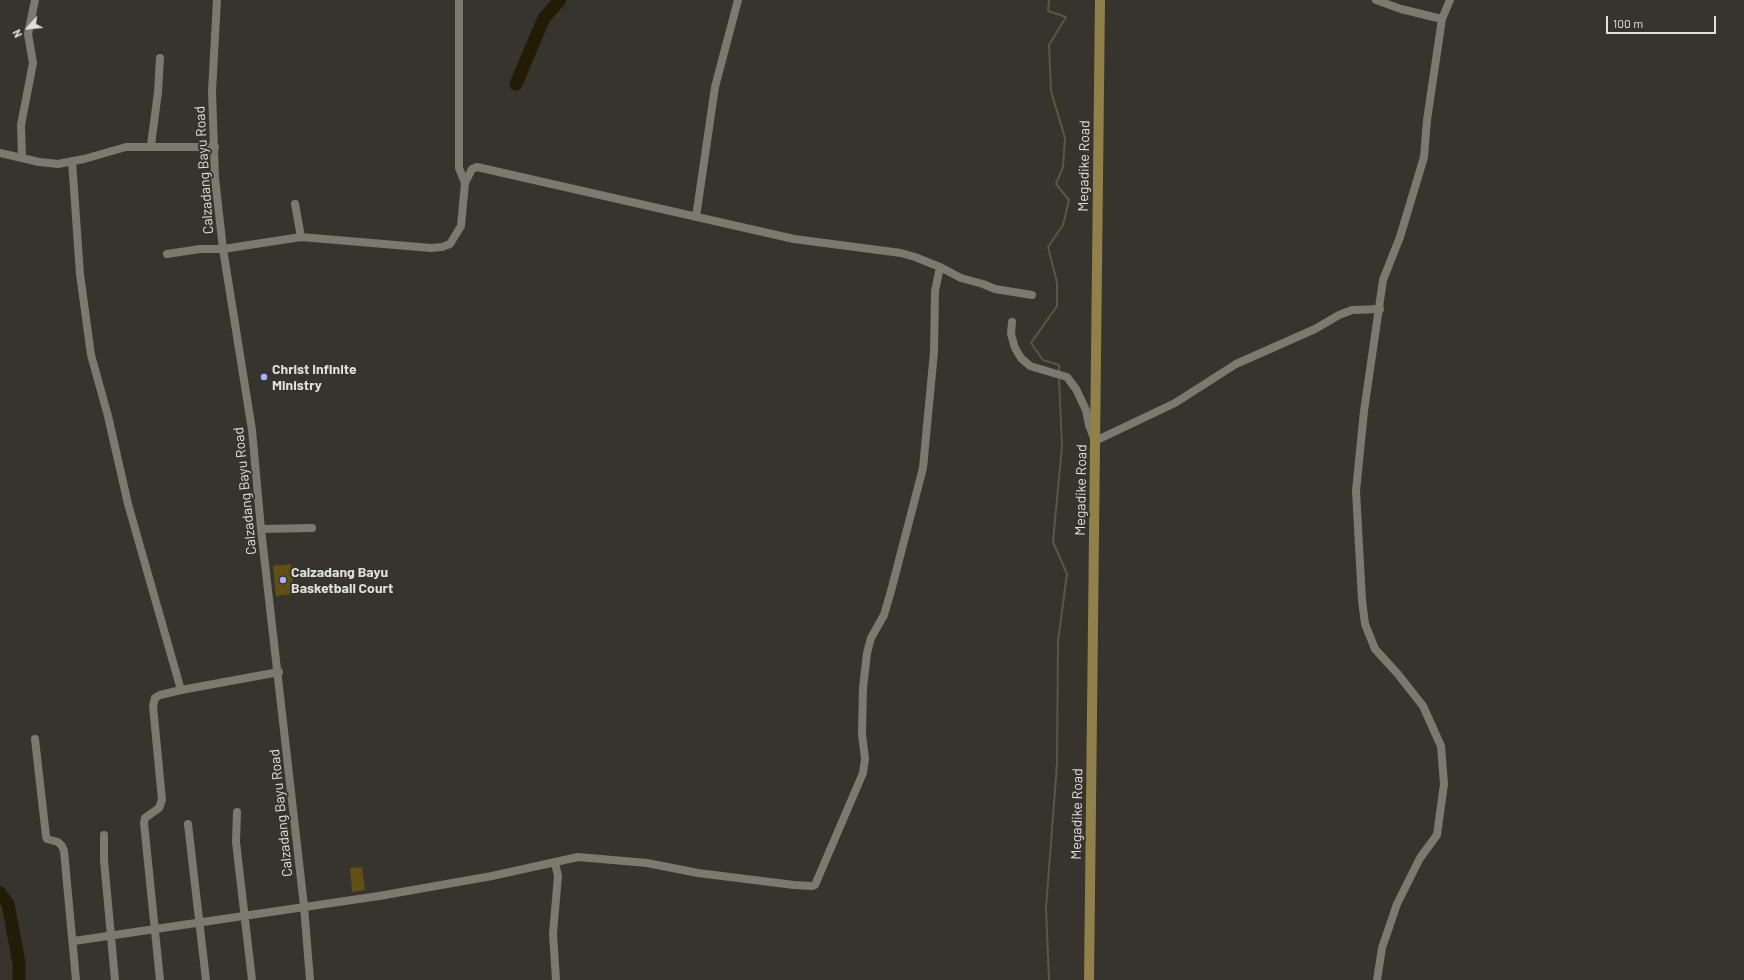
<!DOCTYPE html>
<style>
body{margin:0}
#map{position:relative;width:1744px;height:980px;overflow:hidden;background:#37342d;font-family:Barlow,sans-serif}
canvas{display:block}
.north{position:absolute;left:8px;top:8px;width:40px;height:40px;-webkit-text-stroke:3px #37342d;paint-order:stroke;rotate:243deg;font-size:11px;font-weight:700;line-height:16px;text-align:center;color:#e0dfda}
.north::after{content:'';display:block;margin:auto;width:14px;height:18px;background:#e0dfda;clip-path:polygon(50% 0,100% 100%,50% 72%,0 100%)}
.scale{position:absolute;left:1606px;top:16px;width:110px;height:18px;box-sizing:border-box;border:2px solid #e0dfda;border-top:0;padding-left:5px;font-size:12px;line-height:14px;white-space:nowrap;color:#e0dfda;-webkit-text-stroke:3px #37342d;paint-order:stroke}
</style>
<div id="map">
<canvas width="1744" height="980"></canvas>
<div class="north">N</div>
<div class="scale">100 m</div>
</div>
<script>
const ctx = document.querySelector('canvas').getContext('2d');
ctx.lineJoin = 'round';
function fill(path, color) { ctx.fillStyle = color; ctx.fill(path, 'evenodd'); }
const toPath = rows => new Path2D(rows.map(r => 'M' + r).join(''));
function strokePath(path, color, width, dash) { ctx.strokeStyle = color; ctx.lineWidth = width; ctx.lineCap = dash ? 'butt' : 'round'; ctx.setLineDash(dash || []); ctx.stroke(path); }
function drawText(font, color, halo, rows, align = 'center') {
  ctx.font = font + ' Barlow,sans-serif'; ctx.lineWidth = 4; ctx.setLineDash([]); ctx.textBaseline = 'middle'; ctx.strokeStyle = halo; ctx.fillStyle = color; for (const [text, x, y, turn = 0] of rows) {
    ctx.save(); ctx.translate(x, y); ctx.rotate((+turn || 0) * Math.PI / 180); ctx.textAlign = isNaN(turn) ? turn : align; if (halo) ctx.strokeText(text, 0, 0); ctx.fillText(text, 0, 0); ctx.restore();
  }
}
fill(toPath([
 [291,564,294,594,276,596,273,566],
 [362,867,365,890,352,892,350,868]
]), '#605016');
strokePath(toPath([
 [1049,0,1048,11,1066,17,1049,45,1051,91,1065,138,1063,167,1056,184,1069,200,1063,225,1048,247,1057,282,1057,306,1031,343,1043,360,1059,365,1059,372],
 [1049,980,1046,908,1057,764,1058,641,1067,574,1053,542,1062,446,1059,378]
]), '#5b5645', 2);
strokePath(toPath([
 [516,84,544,18,560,0],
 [0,893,8,904,19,963,19,980]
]), '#221b05', 13);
strokePath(toPath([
 [217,0,212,92,215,178,223,249,252,430,261,529,304,906,310,980],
 [459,0,459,168,465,183],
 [1376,0,1401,9,1442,19],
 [151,145,158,92,160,58],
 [0,153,39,162,58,164,84,159,126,147,215,147],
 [22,157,21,125,33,63,28,34,35,0],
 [72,161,80,274,91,355,108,416,128,504,181,690],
 [295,204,301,237],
 [696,217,715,87,738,0],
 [167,254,200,249,223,249,301,237,431,248,442,247,450,244,461,226,465,183,472,169,477,167,794,239,901,253,915,257,940,267,961,278,983,284,995,289,1032,295],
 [1012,322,1011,334,1015,348,1021,358,1030,366,1067,377,1076,389,1086,410,1089,425,1095,441,1175,403,1236,364,1315,329,1339,315,1352,310,1380,309],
 [261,529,312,528],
 [35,739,46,836,47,839,58,842,62,846,64,851,76,980],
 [237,812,236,842,252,980],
 [188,824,206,980],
 [104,835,104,860,115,980],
 [555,863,558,876,553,933,556,980],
 [74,941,379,896,492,876,578,857,647,863,698,873,794,885,812,886,815,885,863,773,865,759,862,734,863,688,867,653,871,638,884,615,891,591,923,468,934,352,935,291,940,267],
 [160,980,144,823,145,818,159,808,162,800,153,706,155,698,160,695,181,690,279,672],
 [1377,980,1382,948,1397,904,1420,858,1437,835,1444,784,1441,746,1423,706,1397,673,1375,649,1365,624,1362,600,1356,491,1364,411,1383,280,1400,237,1424,157,1427,120,1442,19,1450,0]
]), '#7c7970', 8);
strokePath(toPath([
 [1089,980,1100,0]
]), '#908049', 10);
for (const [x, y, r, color] of [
 [264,377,4,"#a6b1fc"],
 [283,580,4,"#a6b1fc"]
]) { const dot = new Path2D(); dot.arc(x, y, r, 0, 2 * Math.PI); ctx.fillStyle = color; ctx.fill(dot); strokePath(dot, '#37342d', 1.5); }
drawText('14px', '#e0dfda', '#37342d', [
 ["Megadike Road",1084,166,-89],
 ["Calzadang Bayu Road",204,170,-94],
 ["Megadike Road",1081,490,-89],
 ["Calzadang Bayu Road",245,491,-96],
 ["Calzadang Bayu Road",281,813,-96],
 ["Megadike Road",1077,814,-89]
]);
drawText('bold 14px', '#e0dfda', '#37342d', [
 ["Christ Infinite",272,369],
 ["Ministry",272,385],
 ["Calzadang Bayu",291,572],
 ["Basketball Court",291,588]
], 'left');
</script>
